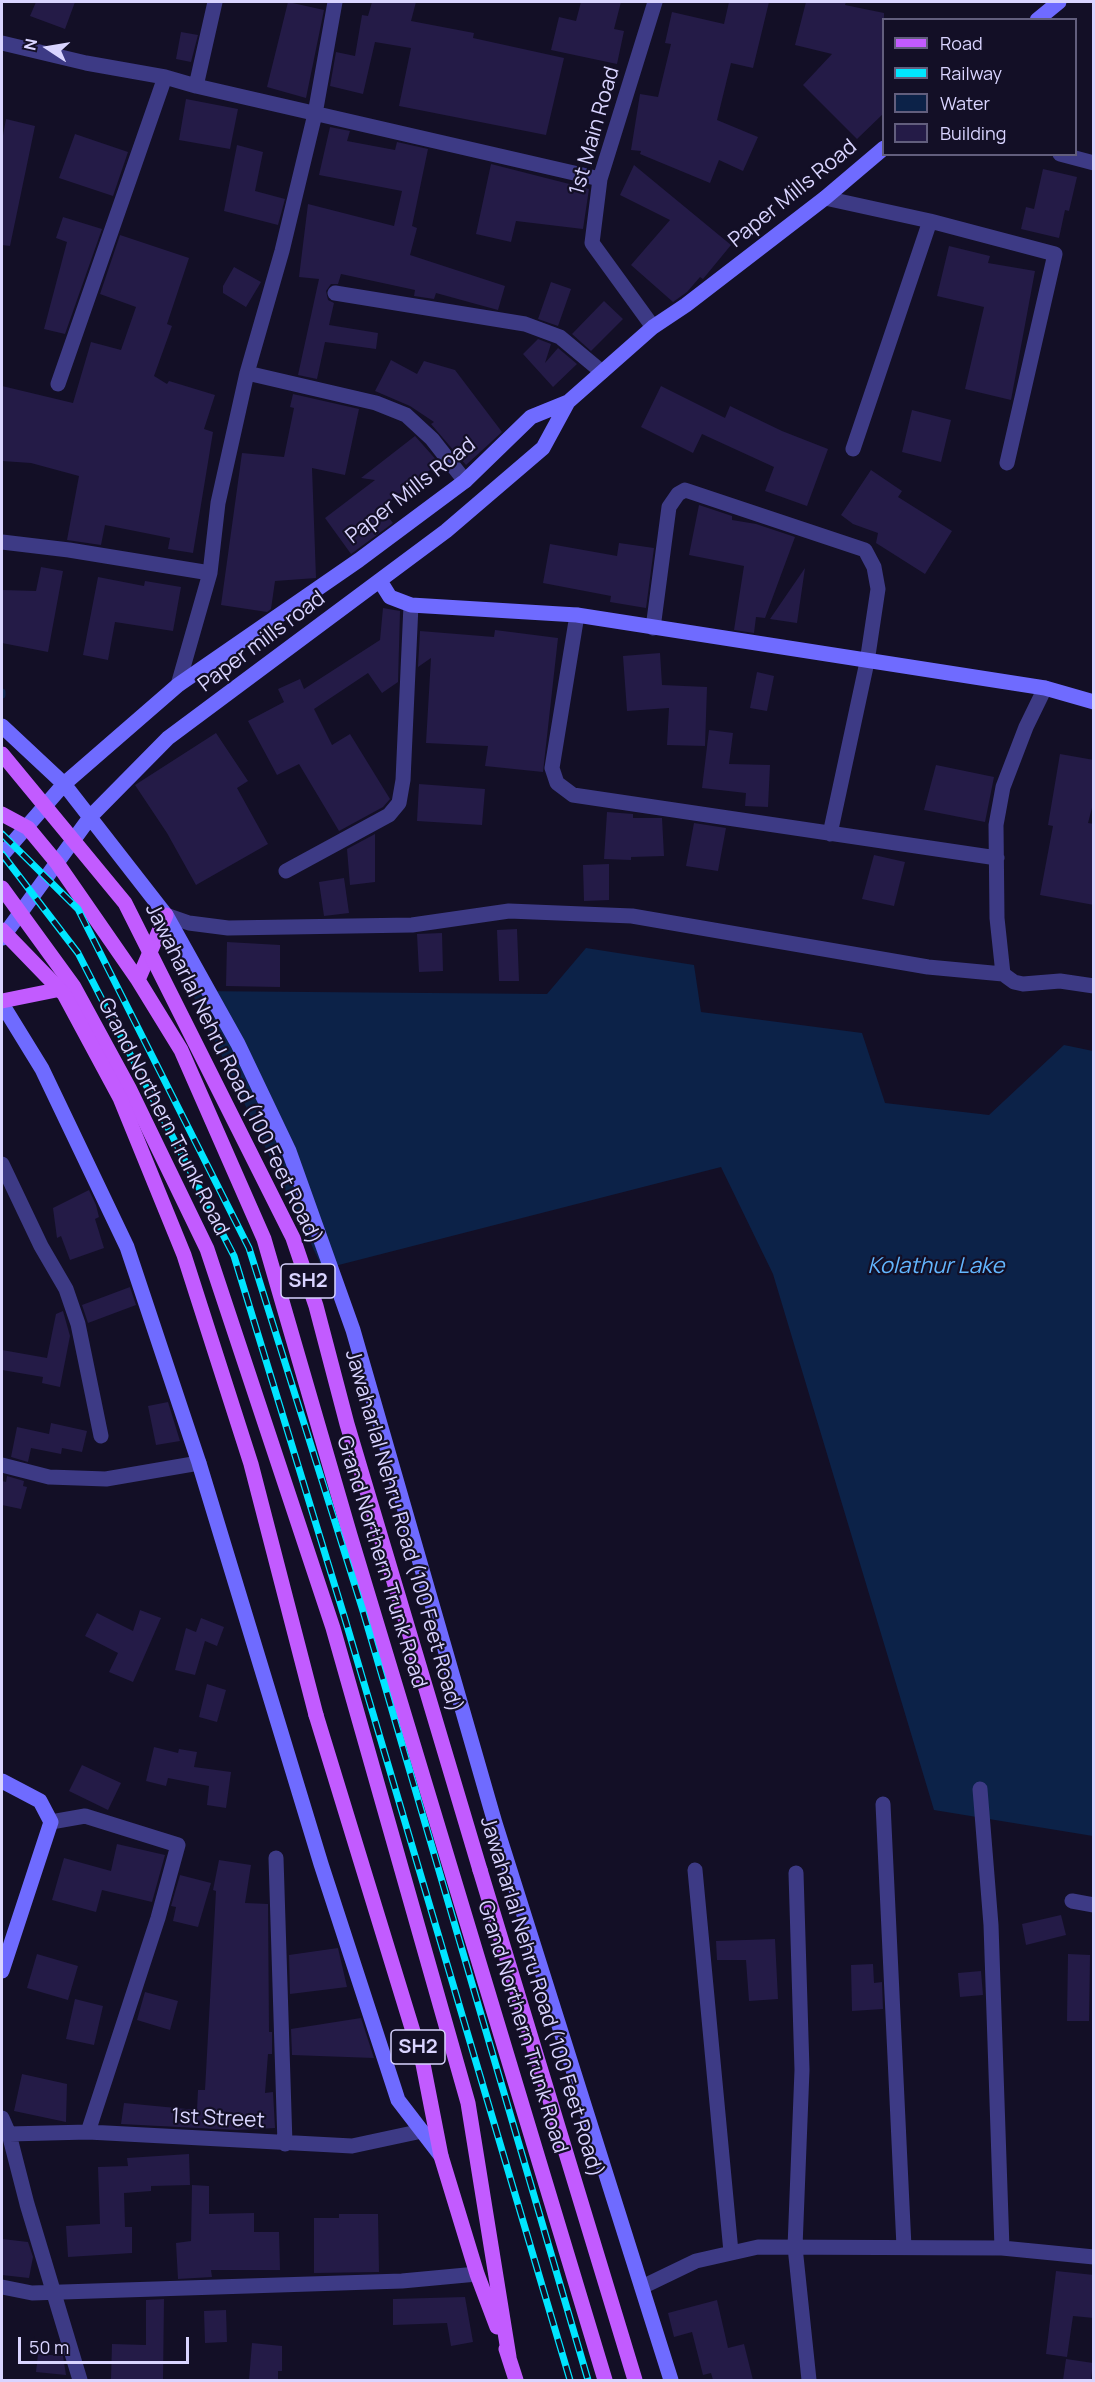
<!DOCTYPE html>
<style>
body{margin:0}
#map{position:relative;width:1095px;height:2382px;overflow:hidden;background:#130f26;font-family:Manrope,sans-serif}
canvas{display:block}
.frame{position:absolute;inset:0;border:3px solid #d9d4ff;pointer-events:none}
.legend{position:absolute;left:882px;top:18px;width:195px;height:138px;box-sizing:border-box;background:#130f26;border:2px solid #625e7d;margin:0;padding:8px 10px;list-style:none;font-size:18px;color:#d9d4ff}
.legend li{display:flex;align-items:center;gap:12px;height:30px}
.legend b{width:30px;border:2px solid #625e7d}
.north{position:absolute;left:18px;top:18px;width:60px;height:60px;-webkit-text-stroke:4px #130f26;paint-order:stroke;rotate:282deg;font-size:16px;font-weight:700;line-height:24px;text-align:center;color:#d9d4ff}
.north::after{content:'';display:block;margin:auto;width:21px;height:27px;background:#d9d4ff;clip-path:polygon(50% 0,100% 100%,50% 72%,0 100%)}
.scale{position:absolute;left:18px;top:2337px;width:171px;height:27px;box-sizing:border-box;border:3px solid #d9d4ff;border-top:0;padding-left:8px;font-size:18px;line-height:21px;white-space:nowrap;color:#d9d4ff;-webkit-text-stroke:4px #130f26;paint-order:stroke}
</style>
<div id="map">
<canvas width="1095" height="2382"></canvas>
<div class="frame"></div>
<ul class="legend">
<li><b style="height:8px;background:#c25bff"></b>Road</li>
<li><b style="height:8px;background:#00e5ff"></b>Railway</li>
<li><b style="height:16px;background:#0c2248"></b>Water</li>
<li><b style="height:16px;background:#241b47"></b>Building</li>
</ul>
<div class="north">N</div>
<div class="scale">50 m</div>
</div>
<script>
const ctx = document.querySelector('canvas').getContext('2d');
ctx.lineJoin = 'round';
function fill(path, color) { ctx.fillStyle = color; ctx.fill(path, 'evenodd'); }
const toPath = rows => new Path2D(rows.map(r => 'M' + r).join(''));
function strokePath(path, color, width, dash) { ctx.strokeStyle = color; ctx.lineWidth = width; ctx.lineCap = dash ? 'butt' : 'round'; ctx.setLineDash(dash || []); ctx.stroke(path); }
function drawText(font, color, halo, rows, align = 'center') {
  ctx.font = font + ' Manrope,sans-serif'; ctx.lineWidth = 4.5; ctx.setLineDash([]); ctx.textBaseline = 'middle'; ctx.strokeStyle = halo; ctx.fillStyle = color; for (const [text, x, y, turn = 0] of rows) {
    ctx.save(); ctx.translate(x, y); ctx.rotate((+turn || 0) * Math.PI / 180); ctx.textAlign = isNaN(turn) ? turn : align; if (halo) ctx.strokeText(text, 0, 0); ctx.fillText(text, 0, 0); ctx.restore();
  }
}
fill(toPath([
 [586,948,694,965,701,1012,862,1033,885,1103,989,1115,1064,1045,1093,1051,1093,1836,934,1810,773,1274,721,1167,323,1269,191,991,547,994]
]), '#0c2248');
strokePath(toPath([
 [2,692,2,695]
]), '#0c2248', 7);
fill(toPath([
 [36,2,75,2,65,29,30,16],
 [288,2,324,10,306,98,267,87],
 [372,2,416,2,411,21,474,33,473,38,564,58,546,135,399,106,411,48,375,42,363,94,330,86,336,52,355,56,362,15,368,16],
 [581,2,621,2,614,29,624,31,617,64,551,50,559,17,576,21],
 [729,2,769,2,753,68,731,63,717,120,758,137,743,171,719,160,710,183,640,154,641,151,631,150,640,94,658,97,671,44,665,43,672,12,724,24],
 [806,2,846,2,845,5,884,13,884,113,857,139,803,85,832,54,795,45],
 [181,32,198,35,191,62,176,59],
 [186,99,238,109,230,149,179,140],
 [6,119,35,126,10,246,2,245,2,141],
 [330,127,350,131,347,141,395,150,397,142,428,149,412,226,417,228,410,255,505,286,498,310,436,293,434,299,414,296,415,290,341,274,338,284,331,284,326,291,328,300,334,303,329,325,378,333,376,349,325,342,317,379,298,375,319,279,299,277,308,204,394,226,402,191,319,175],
 [75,134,128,152,113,196,59,178],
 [237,145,263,152,255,191,285,199,278,225,224,211],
 [491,164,589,189,583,229,516,221,511,242,476,234],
 [634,165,731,245,703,279,700,277,687,292,673,302,631,265,670,220,620,195],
 [1043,169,1077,177,1069,211,1065,210,1059,238,1021,229,1026,207,1034,209],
 [63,217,102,229,65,334,44,329,67,242,56,238],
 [120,235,189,258,167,324,172,326,154,376,167,384,169,381,215,395,204,429,213,432,193,553,168,549,170,538,105,525,101,545,67,540,79,476,31,463,2,461,2,386,73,403,91,342,121,350,136,307,100,294],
 [949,246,990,256,988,263,1035,271,1011,400,965,389,984,307,937,296],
 [234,267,261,282,246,307,223,293,223,286],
 [551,282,571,289,558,326,538,319],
 [604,301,623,319,591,351,572,334],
 [538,339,551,344,545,363,558,348,577,364,553,387,523,354],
 [391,360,417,374,424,361,455,370,502,432,466,465,431,424,434,422,410,406,375,391],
 [661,386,725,418,730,406,782,431,828,449,807,506,765,491,774,467,702,434,693,453,641,427],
 [293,394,359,409,345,475,312,468,316,578,275,581,271,609,267,612,221,605,242,453,284,457,294,408,290,407],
 [912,410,951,420,941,462,902,452],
 [415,436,439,463,381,508,393,523,351,554,325,518,375,480,361,478],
 [871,470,902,491,898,497,952,531,925,574,876,543,878,533,853,524,841,515],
 [699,505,732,516,732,520,756,524,795,537,765,618,756,617,754,633,734,630,744,566,689,555],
 [619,543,654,548,646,608,610,602,611,596,543,583,550,544,617,556],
 [41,567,63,571,48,652,2,643,2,590,36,591],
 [805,568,797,623,770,619],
 [98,577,144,586,145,581,181,587,173,631,115,622,108,660,83,655],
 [383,608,400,611,398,682,382,693,368,673,314,709,332,745,350,734,390,799,383,807,339,831,299,764,277,775,248,721,284,702,278,689,300,679,304,689,380,640],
 [495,630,558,638,543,772,485,766,488,746,426,743,431,658,418,667,420,631,494,637],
 [660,653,662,685,707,687,705,746,667,745,669,708,627,711,623,656],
 [757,672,774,676,767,711,750,708],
 [709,730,733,733,729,764,770,765,768,807,745,806,746,793,702,788],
 [216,733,248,781,237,788,268,844,196,885,167,833,135,785],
 [1060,754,1094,760,1094,800,1088,823,1094,824,1094,905,1040,895,1053,826,1048,825],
 [936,765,994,777,985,822,924,810],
 [419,784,485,789,482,825,417,821],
 [607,812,633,814,633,818,662,818,664,856,631,857,631,860,604,859],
 [694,823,726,828,718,871,686,866],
 [375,834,375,882,350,885,347,849],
 [874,855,905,862,894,906,862,899],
 [609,864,609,900,584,901,583,865],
 [344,878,349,913,324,916,319,882],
 [517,929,519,981,499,981,497,930],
 [442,933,443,971,419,972,417,934],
 [227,942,280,945,280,987,226,986],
 [89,1190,96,1205,99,1217,95,1219,104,1248,70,1260,61,1236,57,1238,53,1208],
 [130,1287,136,1305,88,1323,82,1305],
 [63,1311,70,1336,60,1387,42,1383,43,1377,2,1370,2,1350,47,1358,56,1314],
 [168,1402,180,1441,156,1445,148,1406],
 [51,1423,87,1431,82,1452,62,1448,61,1454,31,1448,28,1462,11,1457,17,1427,49,1434],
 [7,1476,24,1481,23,1486,27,1487,21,1509,2,1505,2,1481,6,1482],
 [140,1610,161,1618,133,1682,109,1672,118,1653,85,1636,97,1613,133,1631],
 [201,1618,224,1627,217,1646,205,1641,195,1675,175,1670,186,1628,196,1632],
 [207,1684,226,1690,217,1722,199,1717],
 [154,1747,178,1753,179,1749,197,1752,194,1767,231,1772,226,1808,207,1805,209,1786,168,1778,166,1786,146,1781],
 [82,1765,121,1783,108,1810,69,1791],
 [117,1844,165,1855,152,1902,102,1890,96,1912,52,1900,64,1858,111,1871],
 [219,1860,251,1865,245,1903,268,1904,269,2032,272,2032,272,2054,268,2054,265,2093,273,2092,275,2128,237,2130,121,2124,124,2103,197,2110,198,2090,205,2090,216,1891,213,1890],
 [180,1875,211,1883,198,1927,173,1921,176,1907,171,1906],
 [1061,1915,1066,1935,1026,1945,1022,1924],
 [775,1939,778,1999,749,2001,746,1960,717,1960,716,1941],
 [338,1948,347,1987,290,1994,289,1955],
 [37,1954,78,1966,68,2000,27,1988],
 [1068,1954,1090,1955,1089,2021,1067,2021],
 [873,1964,874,1983,882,1982,883,2009,852,2011,851,1965],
 [981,1971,983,1995,960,1997,958,1973],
 [145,1992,178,2001,170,2030,137,2020],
 [75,1999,103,2006,94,2045,66,2039],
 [361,2018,374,2058,292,2055,291,2029],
 [22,2074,67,2084,66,2122,14,2111],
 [189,2154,190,2185,151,2186,151,2191,124,2193,125,2227,132,2227,132,2253,68,2257,66,2226,100,2224,98,2167,128,2166,127,2158],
 [192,2185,209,2186,209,2214,254,2213,254,2232,279,2232,280,2270,211,2270,212,2277,178,2279,176,2243,191,2241],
 [339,2214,378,2214,379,2272,314,2273,314,2218,339,2218],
 [2,2239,28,2242,33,2257,29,2278,2,2275],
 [1056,2271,1094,2275,1094,2318,1073,2316,1067,2357,1046,2354],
 [465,2297,473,2342,451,2346,447,2323,393,2325,393,2299],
 [164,2299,163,2380,111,2379,112,2344,146,2345,146,2300],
 [717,2300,728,2348,744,2344,753,2380,713,2380,711,2373,703,2375,692,2332,674,2337,668,2313],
 [226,2310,227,2342,205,2343,204,2311],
 [252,2343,282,2346,282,2371,278,2371,278,2380,249,2380],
 [38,2354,63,2356,66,2375,36,2372],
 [1066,2359,1093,2363,1091,2380,1063,2380]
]), '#241b47');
strokePath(toPath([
 [215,2,196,86,600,179],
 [2,43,86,63,165,77,196,86],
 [1060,154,1094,163],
 [825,198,930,221,1055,254,1007,463],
 [335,293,525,324,560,337,602,372],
 [653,327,592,243,600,179,655,2],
 [247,373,376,403,406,415,432,439,465,481],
 [58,384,165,77],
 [853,449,930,221],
 [2,542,69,550,210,573],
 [577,615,552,768,557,783,573,795,997,858],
 [653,628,669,507,678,494,685,490,865,550,874,567,878,589,867,662,830,834],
 [178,685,210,573,218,503,247,373,282,251,315,114,335,2],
 [1045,688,1026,727,1003,787,996,825,997,918,1003,974,1014,982,1023,984,1060,981,1094,986],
 [286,871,389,815,399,803,403,780,411,605],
 [166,915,189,923,228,928,412,925,509,911,632,916,928,967,1003,974],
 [2,1164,41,1246,66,1289,78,1324,101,1436],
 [2,1465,49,1477,106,1479,199,1463],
 [980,1789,991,1925,1002,2248],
 [883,1804,904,2247],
 [51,1822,85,1816,178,1845,158,1918,88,2132],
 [276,1858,285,2144],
 [695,1870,731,2252],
 [796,1873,802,2070,795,2247,809,2380],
 [1072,1901,1094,1905],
 [2,2118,9,2134,27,2204,80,2380],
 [9,2134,88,2132,352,2146,422,2131],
 [2,2287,32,2293,402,2281,477,2274],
 [642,2287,696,2261,758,2247,1002,2248,1094,2257]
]), '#3d3a85', 15);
strokePath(toPath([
 [1037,20,1059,2],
 [380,581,390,597,411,605,577,615,1045,688,1094,702],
 [2,726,64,784,166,915,238,1044,289,1151,353,1330,495,1823,671,2380],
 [2,855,64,784,178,685,359,560,465,481,531,417,568,402,653,327,686,305,825,198,884,148],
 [2,938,91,816,168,738,446,531,543,448,568,402],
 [2,1004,42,1069,127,1247,199,1463,321,1864,398,2100,441,2156],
 [2,1781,40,1801,51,1822,2,1971]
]), '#6f6bff', 15);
strokePath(toPath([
 [2,814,28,828,57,863,138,980,181,1050,264,1239,350,1535,605,2380],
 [2,888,74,987,129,1088,207,1249,333,1628,468,2103,509,2357],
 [138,980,166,915],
 [2,1001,71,987],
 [316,1715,423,2064,441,2156,477,2274,497,2327],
 [480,1870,635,2380],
 [506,2349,516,2380]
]), '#c25bff', 15);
const rail = toPath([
 [2,834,78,909,249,1248,363,1611,588,2380],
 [2,854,78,953,234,1256,345,1619,570,2380]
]);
strokePath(rail, '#00e5ff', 7);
strokePath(rail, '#130f26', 4.5, [14]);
strokePath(toPath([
 [2,754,125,903,293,1238,316,1306,347,1424,480,1870],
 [2,930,64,994,120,1098,184,1255,251,1464,316,1715]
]), '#c25bff', 15);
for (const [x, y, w] of [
 [308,1281,54],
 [418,2047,54]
]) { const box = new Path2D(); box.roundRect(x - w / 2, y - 17, w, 34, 4.5); ctx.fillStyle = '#130f26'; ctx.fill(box); strokePath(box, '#d9d4ff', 1.5); }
drawText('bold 20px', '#d9d4ff', null, [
 ["SH2",308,1281],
 ["SH2",418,2047]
]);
drawText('21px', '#d9d4ff', '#130f26', [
 ["1st Main Road",595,131,-74],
 ["Paper Mills Road",793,194,-39],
 ["Paper Mills Road",411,491,-38],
 ["Paper mills road",262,642,-37],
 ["Jawaharlal Nehru Road (100 Feet Road)",233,1074,64],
 ["Grand Northern Trunk Road",163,1117,63],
 ["Jawaharlal Nehru Road (100 Feet Road)",403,1531,74],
 ["Grand Northern Trunk Road",381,1562,73],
 ["Jawaharlal Nehru Road (100 Feet Road)",541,1997,73],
 ["Grand Northern Trunk Road",522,2027,73],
 ["1st Street",218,2119,3]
]);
drawText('italic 22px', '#62b6ff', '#130f26', [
 ["Kolathur Lake",936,1267]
]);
</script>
